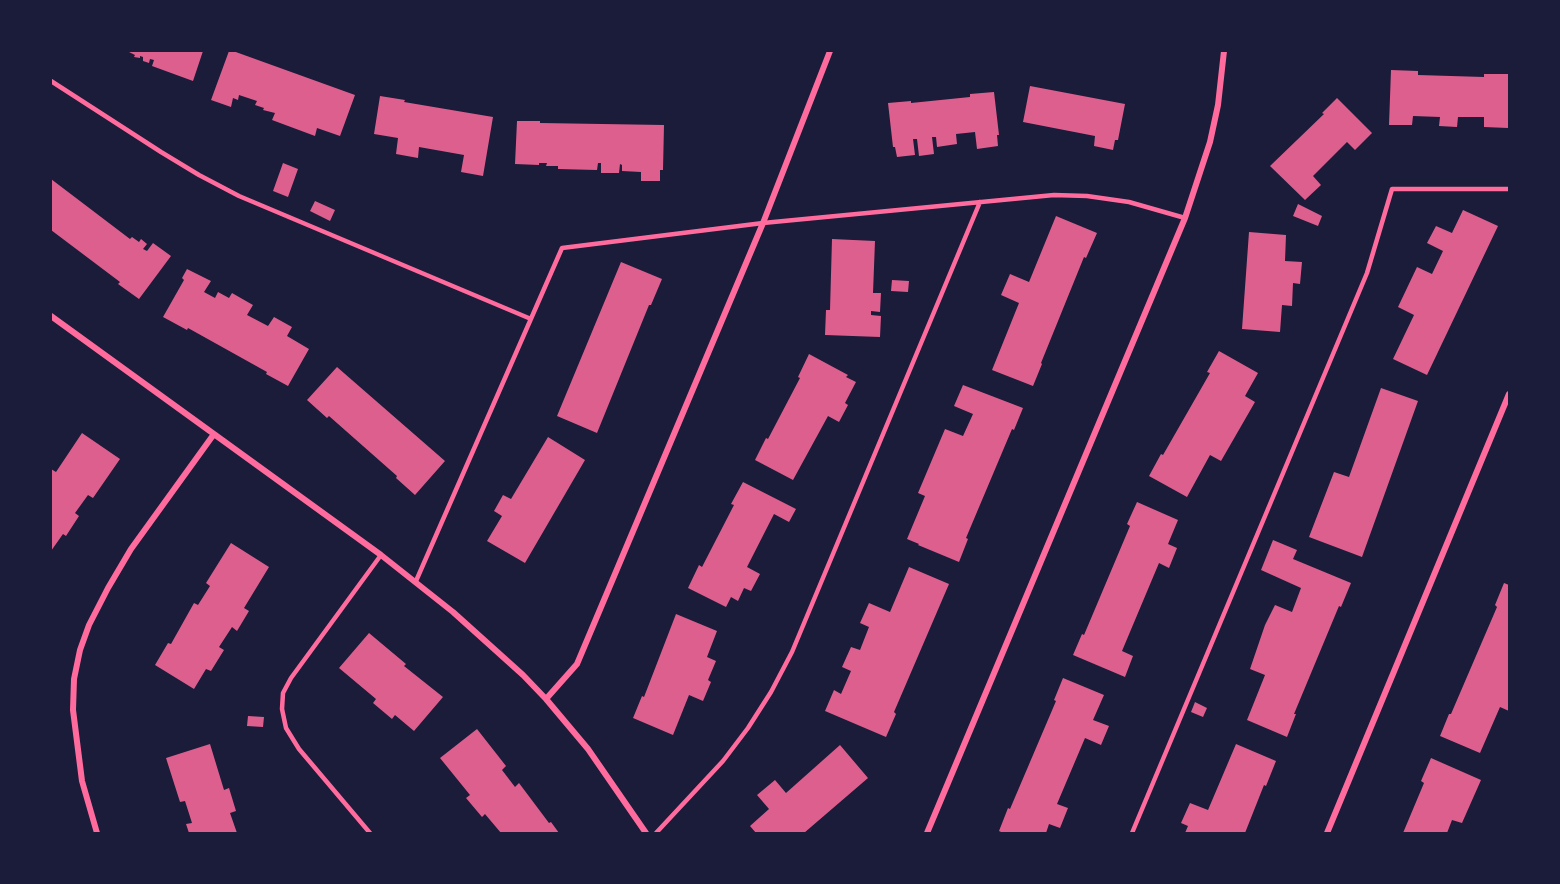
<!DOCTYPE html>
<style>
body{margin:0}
#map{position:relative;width:1560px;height:884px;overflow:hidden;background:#1b1b3a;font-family:"Libre Baskerville",serif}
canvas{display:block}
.frame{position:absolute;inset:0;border:52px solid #1b1b3a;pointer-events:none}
</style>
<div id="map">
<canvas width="1560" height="884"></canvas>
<div class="frame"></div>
</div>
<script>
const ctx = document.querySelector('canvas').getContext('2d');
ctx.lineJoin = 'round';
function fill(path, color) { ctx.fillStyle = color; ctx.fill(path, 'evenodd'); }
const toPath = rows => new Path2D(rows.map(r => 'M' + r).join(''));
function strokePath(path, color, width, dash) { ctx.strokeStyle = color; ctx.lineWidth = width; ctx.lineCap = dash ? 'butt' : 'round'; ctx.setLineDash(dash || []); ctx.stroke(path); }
fill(toPath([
 [127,51,203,51,193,81,152,66,154,60,150,59,149,63,143,61,143,57,140,56,140,58,134,57,135,55],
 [229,51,233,51,355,95,340,136,317,128,315,136,272,120,275,113,263,110,264,108,255,105,257,101,239,95,238,100,233,98,231,107,211,100],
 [1391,70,1418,71,1418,75,1484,77,1484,74,1509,74,1508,128,1484,127,1484,117,1458,117,1457,127,1439,126,1440,117,1413,116,1412,125,1389,125],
 [1030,86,1125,104,1118,140,1115,140,1113,150,1094,146,1095,136,1023,122],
 [994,92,999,135,997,135,998,146,977,149,975,132,956,134,957,144,937,147,936,137,932,137,934,154,919,156,917,139,913,139,915,155,897,157,895,147,893,147,888,103,911,101,911,103,970,97,970,94],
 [380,96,405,100,404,102,493,117,483,176,461,172,464,155,419,147,418,158,396,154,398,138,374,134],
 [1337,98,1372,133,1355,150,1347,142,1313,176,1321,185,1305,200,1270,166,1324,114,1322,113],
 [517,121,540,121,540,123,664,125,663,170,660,170,660,181,641,181,641,172,622,171,622,165,620,164,619,173,601,173,601,163,598,163,597,170,558,169,558,166,546,166,547,163,539,163,539,165,515,164],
 [283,163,298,169,288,197,273,191],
 [51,179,130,239,132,237,139,242,141,239,147,244,143,249,147,251,153,243,171,256,139,299,118,284,120,282,51,230],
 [315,201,335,210,330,221,310,211],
 [1298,204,1322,216,1318,226,1293,216],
 [1463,210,1498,226,1427,375,1393,359,1414,315,1398,307,1417,267,1432,274,1443,251,1427,243,1436,226,1452,233],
 [1056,216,1097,233,1086,258,1084,257,1041,363,1042,364,1033,386,992,370,1019,303,1001,295,1010,274,1029,282],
 [1249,232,1286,235,1285,261,1302,262,1300,284,1293,283,1292,306,1282,305,1280,332,1242,329],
 [832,239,875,241,873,293,881,293,880,312,871,311,871,315,881,316,880,337,825,335,826,310,830,310],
 [621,262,662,279,651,305,649,305,597,433,557,416],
 [187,269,211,281,204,292,215,298,218,292,229,298,232,293,253,305,247,315,268,326,274,317,292,327,287,336,309,349,288,386,266,374,267,372,188,328,187,330,163,317,184,280,182,278],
 [892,280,909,281,908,292,891,291],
 [1219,351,1258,373,1245,396,1255,402,1221,461,1210,455,1187,497,1149,476,1161,454,1163,455,1210,373,1207,372],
 [809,354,848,375,846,377,856,382,845,403,848,405,839,422,828,416,793,480,755,460,766,438,768,439,800,378,798,377],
 [337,367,445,461,415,495,396,478,397,476,329,416,327,418,307,400],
 [963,385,1023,408,1014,430,1012,429,966,538,968,539,959,562,918,545,919,544,907,539,925,496,918,493,945,429,963,436,973,414,954,406],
 [1381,388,1418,401,1362,557,1309,537,1334,472,1349,477],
 [82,433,120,459,93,498,88,495,75,513,79,516,66,536,63,534,51,551,51,469,56,472],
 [548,437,585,460,525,563,487,541,502,516,494,511,503,495,511,499],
 [743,482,796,509,789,522,774,514,747,567,760,574,751,591,744,588,738,601,731,597,726,607,688,588,699,565,702,567,734,505,731,504],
 [1137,502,1178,520,1168,544,1177,548,1169,568,1159,563,1122,651,1133,656,1125,677,1073,655,1082,634,1084,635,1130,526,1127,524],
 [1273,540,1297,550,1293,559,1351,583,1341,607,1339,606,1294,714,1296,714,1287,737,1247,720,1265,675,1250,669,1265,625,1275,605,1292,612,1301,588,1261,570],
 [231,543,269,567,244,608,249,611,237,631,232,627,219,647,224,650,211,671,206,669,194,689,155,665,168,643,171,644,194,603,198,605,210,586,206,583],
 [909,567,949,584,894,712,896,714,886,737,825,711,834,690,841,694,851,671,842,667,851,647,860,650,869,627,860,623,869,603,890,612],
 [1504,583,1509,585,1509,685,1508,688,1509,688,1509,711,1500,707,1480,753,1440,736,1449,714,1451,714,1497,607,1495,605],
 [676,614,717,631,707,657,716,661,708,680,711,682,703,701,689,695,673,735,633,718,642,696,644,697],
 [369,633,406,664,404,666,443,697,414,731,395,715,392,719,373,703,376,699,339,668],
 [1063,678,1104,695,1093,720,1109,726,1101,745,1085,738,1057,804,1068,808,1060,828,1049,824,1046,833,1003,833,999,831,1008,808,1010,809,1056,701,1054,700],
 [1195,702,1207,708,1203,717,1191,712],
 [248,716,264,717,263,727,247,726],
 [477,729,506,766,502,770,515,787,519,783,549,823,551,822,559,833,501,833,485,814,482,817,466,798,470,795,440,758],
 [210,744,224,790,229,788,236,811,230,813,237,833,189,833,186,824,192,823,185,801,180,802,166,758],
 [1236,744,1276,761,1266,786,1264,785,1245,833,1185,833,1188,826,1181,823,1190,803,1208,810],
 [840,745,868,778,804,833,756,833,750,826,769,809,757,795,775,780,786,793],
 [1431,758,1481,780,1462,823,1452,820,1447,833,1403,833,1424,783,1421,781]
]), '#dd5f8e');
strokePath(toPath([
 [51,81,161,152,199,175,239,196,531,319],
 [416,581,562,248,763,223,1054,195,1087,196,1129,202,1185,218],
 [370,833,299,749,286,728,282,709,283,693,291,678,381,555],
 [656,833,723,761,748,728,771,692,792,652,980,202],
 [1132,833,1367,273,1392,189,1509,189]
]), '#ff6b9d', 4.5);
strokePath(toPath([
 [51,316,381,555,453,612,523,675,546,699,588,749,646,833],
 [546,699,577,664,763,223,830,51],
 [97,833,82,781,73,710,74,679,80,650,89,625,108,588,131,549,214,434],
 [927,833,1185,218,1210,142,1218,105,1224,51],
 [1327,833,1509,394]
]), '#ff6b9d', 6);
</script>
